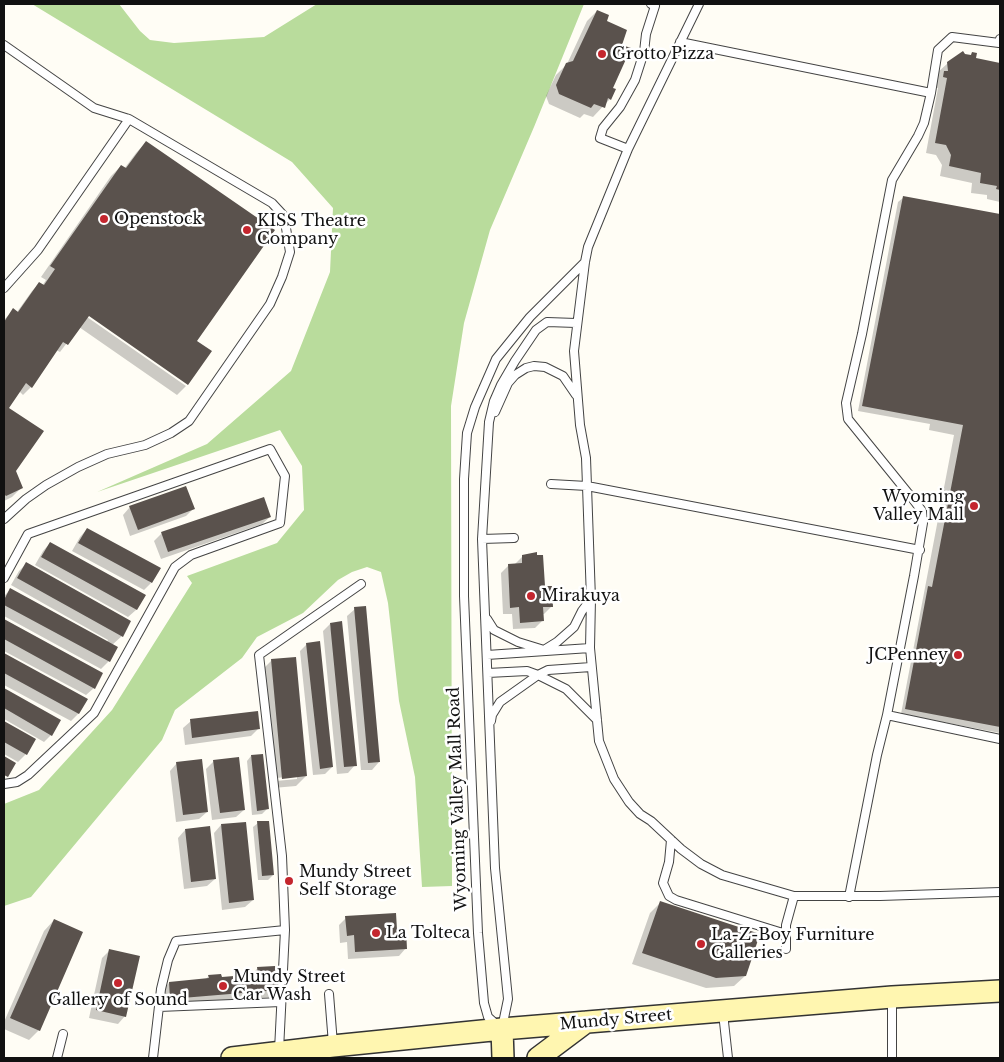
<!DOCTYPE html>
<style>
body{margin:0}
#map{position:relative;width:1004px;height:1062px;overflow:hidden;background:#fffdf5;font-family:"Libre Baskerville",serif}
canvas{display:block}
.frame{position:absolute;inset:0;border:5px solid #111;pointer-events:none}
</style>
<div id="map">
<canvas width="1004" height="1062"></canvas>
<div class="frame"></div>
</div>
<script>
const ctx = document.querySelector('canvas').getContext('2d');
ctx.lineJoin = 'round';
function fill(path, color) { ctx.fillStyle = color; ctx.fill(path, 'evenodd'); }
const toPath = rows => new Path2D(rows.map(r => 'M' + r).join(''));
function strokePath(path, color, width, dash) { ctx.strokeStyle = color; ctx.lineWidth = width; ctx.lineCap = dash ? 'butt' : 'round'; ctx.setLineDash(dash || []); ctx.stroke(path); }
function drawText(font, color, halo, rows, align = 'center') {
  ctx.font = font + ' "Libre Baskerville",serif'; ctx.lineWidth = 5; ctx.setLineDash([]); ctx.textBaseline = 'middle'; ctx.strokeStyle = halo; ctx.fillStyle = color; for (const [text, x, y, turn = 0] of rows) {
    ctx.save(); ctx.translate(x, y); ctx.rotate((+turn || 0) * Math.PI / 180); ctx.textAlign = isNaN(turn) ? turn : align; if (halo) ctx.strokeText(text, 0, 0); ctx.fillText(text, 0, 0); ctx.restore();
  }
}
fill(toPath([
 [32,4,119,4,140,31,150,40,174,43,264,37,317,4,584,4,534,127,490,230,464,323,451,406,452,886,422,887,415,777,399,701,388,603,381,572,367,567,352,572,338,580,303,613,257,637,242,658,175,710,162,740,31,897,4,906,4,804,39,790,112,710,192,583,187,576,277,543,304,510,302,466,280,430,97,492,207,444,291,371,330,272,333,208,292,162]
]), '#b9dc9c');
fill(toPath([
 [597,11,620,46,610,99,593,117,584,114,580,118,549,104,546,96,556,75,567,64,587,21],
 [972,53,975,59,1000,64,1000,202,987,199,987,195,971,193,972,183,940,176,942,165,936,155,926,153,938,88,934,87,935,82,938,79,937,73,948,63,964,55,970,56],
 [146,142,87,317,186,386,177,395,79,327,60,352,56,350,31,387,23,395,19,391,8,408,15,471,22,487,12,497,4,501,4,320,13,310,17,312,32,291,39,284,42,286,46,280,41,277,111,176,121,166,124,169,136,153],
 [903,198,1000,216,1000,733,901,714,954,435,929,430,930,424,858,411,898,202],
 [130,507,193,509,186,516,130,536,123,515],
 [270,517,262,524,161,559,154,541,162,533],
 [87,529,151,583,144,590,72,551,80,537],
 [50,543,144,595,136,610,128,617,35,565,43,551],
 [523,556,544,587,552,606,544,614,542,614,542,621,535,628,513,629,512,614,503,614,501,573,509,565,515,564],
 [26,564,122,636,112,645,116,647,109,661,101,669,4,616,4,596,10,590,107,642,108,640,11,585,19,571],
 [355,609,379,762,372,770,361,770,347,616],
 [4,621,101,674,94,688,86,695,4,651],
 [330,624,355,765,348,773,337,774,323,631],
 [307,644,332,767,325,774,313,775,300,651],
 [4,655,86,700,78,714,71,721,4,685],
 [272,660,306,776,296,786,273,788,262,670],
 [297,776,297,779,276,781,276,778],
 [4,689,60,721,51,735,44,742,4,719],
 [191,721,258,729,251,736,185,745,183,728],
 [4,723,34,740,26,754,18,762,4,754],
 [251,756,267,809,262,814,252,815,247,761],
 [214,761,244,810,236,817,212,820,206,769],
 [177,763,207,812,199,819,176,822,170,771],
 [258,823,273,875,268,880,258,880,253,827],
 [221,825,253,900,245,907,222,910,214,833],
 [185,830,215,879,207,886,184,889,178,838],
 [660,903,745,976,734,986,706,988,632,964,650,913],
 [346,918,395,931,406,948,399,956,348,959,347,942,340,943,339,925],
 [54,920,39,1030,29,1040,4,1029,4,1022,44,931],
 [109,951,125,1016,118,1024,89,1018,102,958],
 [258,968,276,990,269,997,163,1006,162,990,169,983,205,980,209,976,220,979,250,976]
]), '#0003');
fill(toPath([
 [597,10,609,15,607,21,627,30,622,45,631,48,613,88,616,89,611,100,608,98,605,108,594,104,591,108,559,94,556,85,566,63,573,61],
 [963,51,965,54,971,55,972,52,977,53,976,58,1000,63,1000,190,996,189,997,186,980,183,981,173,949,166,951,155,946,145,935,143,947,78,943,77,944,71,948,71,947,62],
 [146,141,275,230,197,341,212,351,188,385,89,316,68,345,63,342,32,388,26,383,9,408,44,431,16,471,23,488,6,496,4,494,4,322,13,308,18,312,39,282,44,285,55,269,50,266,121,165,126,168],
 [903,196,1000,214,1000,727,905,709,928,586,932,587,963,425,862,406],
 [186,486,195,509,138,530,129,506],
 [264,497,271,517,168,552,161,532],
 [87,528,161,568,152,583,78,543],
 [50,542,146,595,137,610,41,557],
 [537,552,537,555,543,555,545,586,552,586,553,607,543,607,544,621,520,623,519,607,510,608,508,564,522,563,522,555],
 [26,562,131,621,123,637,17,578],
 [10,588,118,647,110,662,4,605,4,600],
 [366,606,380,762,368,763,354,607],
 [4,619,103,673,95,689,4,639],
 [342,621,357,766,344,767,330,623],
 [320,641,333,767,320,769,306,643],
 [4,653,88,699,79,714,4,673],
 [296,657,307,776,282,779,271,659],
 [4,688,61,720,52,736,4,708],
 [258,711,260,729,192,738,190,719],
 [4,721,36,739,27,755,4,742],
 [263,754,269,809,257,811,251,755],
 [4,756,16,763,8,777,4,775],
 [239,757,245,810,220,813,213,760],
 [202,759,208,812,183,815,176,762],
 [257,821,269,821,274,875,262,876],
 [246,822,254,900,229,903,221,824],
 [210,826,216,879,191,882,185,829],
 [660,901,760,934,746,976,716,978,642,953],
 [396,913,397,930,406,929,407,949,355,952,354,935,347,936,345,916],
 [54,919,83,932,40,1031,10,1018],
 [109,949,140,956,126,1017,96,1010],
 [275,966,278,990,170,999,169,982,209,978,208,975,221,974,222,977,258,974,257,967]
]), '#5a524d');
const lane = toPath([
 [699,4,628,149,588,247,585,262,574,351,580,425,586,458,591,599,590,648,599,741,614,779,629,802,640,814,651,821,681,849,701,864,722,875,794,896,880,896,1000,892],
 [680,42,931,93,938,50,952,37,999,43,1000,39],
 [4,45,94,108,129,119,272,203,284,216,290,252,282,277,270,304,189,421,171,433,145,445,107,454,78,467,46,485,26,499,4,519],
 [628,149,600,138,603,128,620,107,635,80,644,52,646,34,655,6,651,4],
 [4,288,38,250,129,119],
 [495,412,508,383,515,375,526,368,534,366,545,367,563,376,576,395],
 [551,484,587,486,920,550],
 [482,539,514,538],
 [4,578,28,534,270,449,285,476,280,523,191,555,175,567,94,713,28,775,17,782,4,784],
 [487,619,494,630,518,642,544,650,557,642,574,627,582,611,591,599],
 [487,655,590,648],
 [488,673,527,671,538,675,548,670,591,667],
 [887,715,1000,739],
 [491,721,492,715,500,702,538,675,566,689,597,720],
 [671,840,669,862,663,883,669,896,676,900,786,934,786,949],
 [849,897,877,755,887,715,914,576,923,523,922,511,912,498,848,419,846,403,862,334,892,180,918,136,924,123,931,93],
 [786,934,786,925,794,896],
 [329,994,333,1044],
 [892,999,892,1058],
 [159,1007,281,1002],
 [723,1013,728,1058],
 [498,1026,488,1017,484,1003,478,933,464,596,464,479,467,433,475,407,496,359,530,317,585,262],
 [502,1028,508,999,495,868,482,539,489,422,494,401,501,385,515,361,536,330,547,322,576,323],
 [279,1050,285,930,282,856,259,655,361,584],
 [57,1058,63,1034],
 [153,1058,161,989,168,960,176,941,285,930]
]);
const secondary = toPath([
 [502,1029,503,1058],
 [232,1058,333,1046,502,1029,892,997,1000,991],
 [538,1058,586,1022]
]);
strokePath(lane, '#444', 10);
strokePath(secondary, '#333', 24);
strokePath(lane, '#fff', 8);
strokePath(secondary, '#fff6b0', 21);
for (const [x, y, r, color] of [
 [602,54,5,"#c4262e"],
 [104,219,5,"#c4262e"],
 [247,230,5,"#c4262e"],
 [974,506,5,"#c4262e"],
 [531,596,5,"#c4262e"],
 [958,655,5,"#c4262e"],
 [289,881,5,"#c4262e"],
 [376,933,5,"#c4262e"],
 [701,944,5,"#c4262e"],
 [118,983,5,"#c4262e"],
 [223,986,5,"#c4262e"]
]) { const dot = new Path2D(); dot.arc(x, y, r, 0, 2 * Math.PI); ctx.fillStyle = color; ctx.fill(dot); strokePath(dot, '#fff', 2); }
drawText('16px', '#111', '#fff', [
 ["Grotto Pizza",612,54],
 ["Openstock",114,219],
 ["KISS Theatre",257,221],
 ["Company",257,239],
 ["Wyoming",964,497,"right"],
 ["Valley Mall",964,515,"right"],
 ["Mirakuya",541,596],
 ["JCPenney",948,655,"right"],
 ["Mundy Street",299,872],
 ["Self Storage",299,890],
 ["La Tolteca",386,933],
 ["La-Z-Boy Furniture",711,935],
 ["Galleries",711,953],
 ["Mundy Street",233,977],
 ["Car Wash",233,995],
 ["Gallery of Sound",118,1000,"center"]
], 'left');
drawText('16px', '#111', '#fff', [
 ["Wyoming Valley Mall Road",458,799,-92],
 ["Mundy Street",616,1020,-5]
]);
</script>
